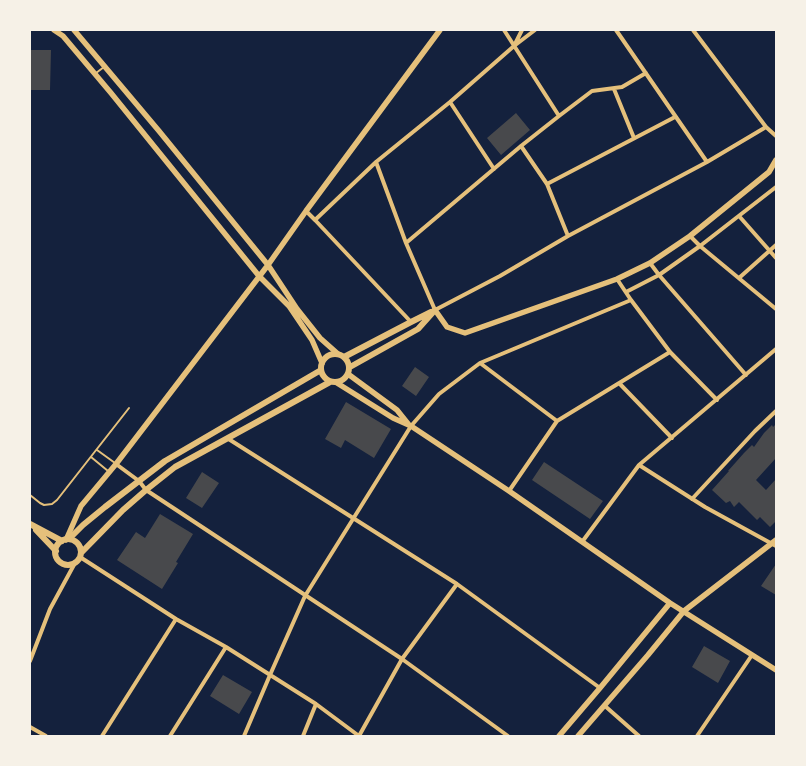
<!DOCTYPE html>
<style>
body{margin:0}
#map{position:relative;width:806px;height:766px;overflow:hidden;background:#14213d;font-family:"DejaVu Sans",sans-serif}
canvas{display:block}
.frame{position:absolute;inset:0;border:31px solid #f6f1e7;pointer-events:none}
</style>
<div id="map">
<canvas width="806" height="766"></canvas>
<div class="frame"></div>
</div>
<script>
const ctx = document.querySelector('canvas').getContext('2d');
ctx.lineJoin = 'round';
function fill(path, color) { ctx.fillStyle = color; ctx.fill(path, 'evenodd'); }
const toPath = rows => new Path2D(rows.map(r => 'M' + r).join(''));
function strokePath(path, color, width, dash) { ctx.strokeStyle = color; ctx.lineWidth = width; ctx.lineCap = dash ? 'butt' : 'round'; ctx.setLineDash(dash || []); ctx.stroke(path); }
fill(toPath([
 [30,50,51,50,50,90,30,90],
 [516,113,530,130,501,155,487,138],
 [415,367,429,377,416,396,402,386],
 [346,402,391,429,374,458,345,440,341,448,325,439],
 [776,424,776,458,756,480,766,490,776,479,776,521,770,527,760,517,757,520,739,502,734,507,730,501,726,503,712,490,729,471,728,471,744,453,752,445,754,447,764,433,772,425,773,427],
 [544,462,603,501,590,519,532,480],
 [202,472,219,483,202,508,186,498],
 [160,514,193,534,176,562,178,563,162,589,117,560,136,532,145,538],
 [776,564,776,595,761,586],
 [704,646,730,661,718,683,692,667],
 [223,675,252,692,239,714,210,696]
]), '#48494c');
strokePath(toPath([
 [96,73,104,67],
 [97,450,115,463],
 [91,457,108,471],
 [30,495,40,503,44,505,52,504,57,500,129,408]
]), '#e5c07b', 2);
strokePath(toPath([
 [504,30,559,116],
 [616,30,707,162],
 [693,30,766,127],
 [515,44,522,30],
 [614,89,634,138],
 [450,102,494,169],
 [521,146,547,184,568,236],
 [376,162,406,243,435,310,500,276,568,236,707,162,766,127,776,136],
 [547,184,675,117],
 [306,211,315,220,411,322],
 [739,216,776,258],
 [315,220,376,162,450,102,514,46,535,30],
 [690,236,700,246,776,309],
 [406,243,521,146,559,116,592,91,622,87,646,73],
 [650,263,659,275,746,375],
 [739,278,776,245],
 [617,279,631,300,670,352,717,400],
 [626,292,659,275,700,246,776,187],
 [480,363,557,421],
 [619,383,672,438],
 [227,438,457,584,600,688],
 [116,464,139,481,146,490,402,659,508,736],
 [639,465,705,507,776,546],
 [509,491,557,421,670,352],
 [692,499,755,431,776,411],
 [582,542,639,465,776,349],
 [80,557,176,619,226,647,316,704,359,736],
 [30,661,50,609,75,563],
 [605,706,639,736],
 [30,727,46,736],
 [102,736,176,619],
 [170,736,226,647],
 [244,736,270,675,305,596,411,426,439,394,480,363,631,300],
 [303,736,316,704],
 [359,736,402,659,457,584],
 [697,736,752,655]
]), '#e5c07b', 4);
strokePath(toPath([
 [54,30,63,36,111,93,259,276,289,306,312,340,322,363],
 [74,30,159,131,268,265,297,309,320,338,338,354],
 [435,310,447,327,465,333,617,279,650,263,690,236,769,172,776,160],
 [348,374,397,410,409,425],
 [337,383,393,418,411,426,509,491,670,603,776,670],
 [66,540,81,506,116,464,268,265,306,211,440,30],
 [559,736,600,688,670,603],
 [578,736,648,655,684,611,776,540]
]), '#e5c07b', 5.5);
strokePath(toPath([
 '321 368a14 14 0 1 1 28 0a14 14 0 1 1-28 0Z',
 [344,357,411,322,431,312],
 [350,367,418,329,435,310],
 [30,524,62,541],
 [36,530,56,551],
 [69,539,83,525,105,507,165,461,321,370],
 '55 552a13 13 0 1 1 26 0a13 13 0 1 1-26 0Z',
 [81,553,123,510,146,490,175,467,330,382]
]), '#e5c07b', 6);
</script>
